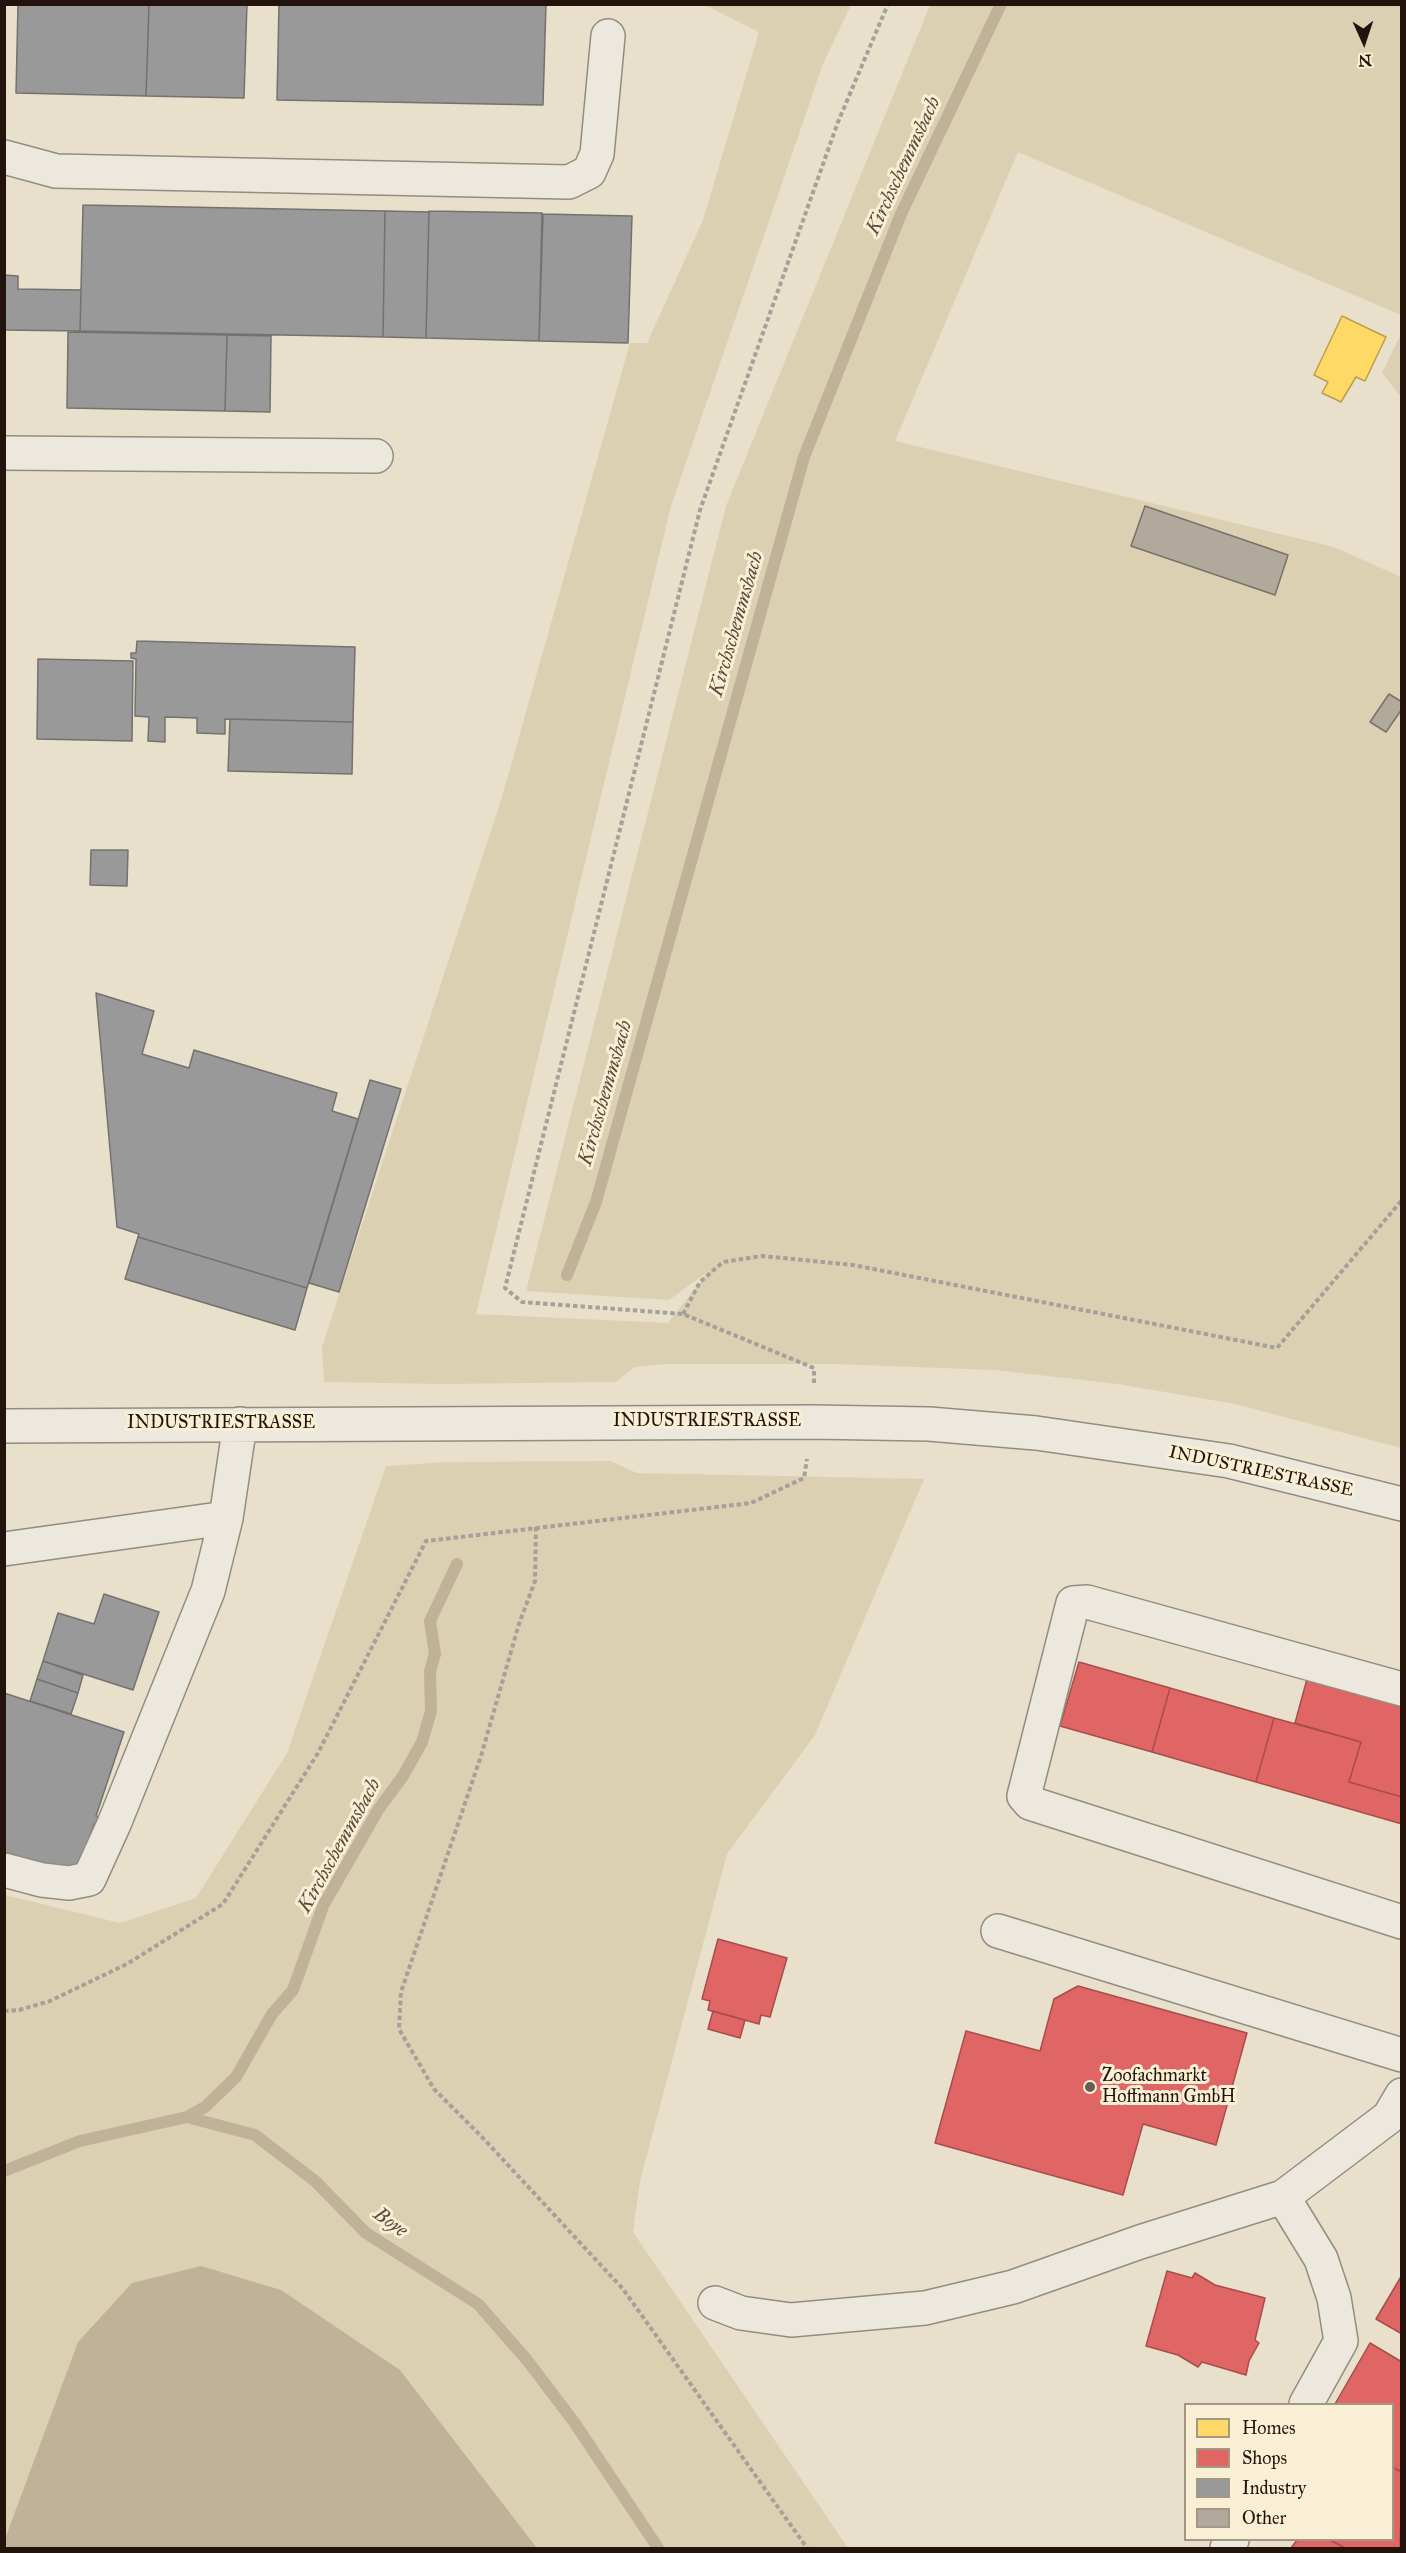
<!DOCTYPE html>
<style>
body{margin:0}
#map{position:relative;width:1406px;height:2553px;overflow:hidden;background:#e9e0cb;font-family:"IM FELL Great Primer",serif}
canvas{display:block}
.frame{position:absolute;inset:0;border:6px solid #22140d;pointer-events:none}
.legend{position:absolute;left:1184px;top:2403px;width:210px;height:138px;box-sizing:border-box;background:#f9efd5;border:2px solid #a39785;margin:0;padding:8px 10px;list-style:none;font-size:18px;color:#22140d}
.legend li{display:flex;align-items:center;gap:12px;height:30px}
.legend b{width:30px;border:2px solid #a39785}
.north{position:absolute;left:1334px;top:12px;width:60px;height:60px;-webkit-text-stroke:4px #f9efd5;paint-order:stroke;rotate:177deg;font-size:16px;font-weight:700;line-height:24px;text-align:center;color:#22140d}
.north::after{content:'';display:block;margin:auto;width:21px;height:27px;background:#22140d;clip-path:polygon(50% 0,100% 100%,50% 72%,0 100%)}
</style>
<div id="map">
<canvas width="1406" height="2553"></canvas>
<div class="frame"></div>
<ul class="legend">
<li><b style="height:16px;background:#ffd966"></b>Homes</li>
<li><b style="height:16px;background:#e06666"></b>Shops</li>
<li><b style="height:16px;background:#999"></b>Industry</li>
<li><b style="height:16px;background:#b1aa9c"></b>Other</li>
</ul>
<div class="north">N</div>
</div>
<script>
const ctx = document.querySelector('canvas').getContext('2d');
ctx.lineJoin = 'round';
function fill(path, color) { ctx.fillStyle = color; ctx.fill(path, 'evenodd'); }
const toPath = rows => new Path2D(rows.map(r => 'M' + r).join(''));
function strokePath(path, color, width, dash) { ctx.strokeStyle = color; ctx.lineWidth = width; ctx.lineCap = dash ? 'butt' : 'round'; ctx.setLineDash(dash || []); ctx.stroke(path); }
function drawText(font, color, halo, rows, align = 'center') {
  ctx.font = font + ' "IM FELL Great Primer",serif'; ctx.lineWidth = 6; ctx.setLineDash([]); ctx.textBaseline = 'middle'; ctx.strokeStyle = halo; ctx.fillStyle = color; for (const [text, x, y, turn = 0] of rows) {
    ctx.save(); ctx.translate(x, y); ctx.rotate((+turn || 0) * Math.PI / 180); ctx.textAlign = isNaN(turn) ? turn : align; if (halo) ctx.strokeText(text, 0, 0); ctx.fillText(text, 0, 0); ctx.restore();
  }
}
fill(toPath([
 [705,5,851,5,823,64,671,506,476,1314,668,1323,710,1270,669,1300,526,1291,726,506,930,5,1401,5,1401,315,1018,152,895,441,1334,547,1401,577,1401,1448,1235,1404,1118,1384,995,1370,832,1364,666,1364,635,1367,616,1382,443,1384,324,1382,322,1347,502,797,630,343,647,343,703,220,759,32],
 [1401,334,1402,397,1401,397,1382,373],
 [610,1461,637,1473,924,1479,815,1735,727,1854,640,2181,633,2232,848,2548,537,2548,400,2370,5,2539,5,1895,120,1923,196,1898,287,1753,386,1466,448,1462]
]), '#dcd0b3');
fill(toPath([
 [201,2266,281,2290,400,2370,537,2548,5,2548,5,2539,78,2342,132,2283]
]), '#c0b298');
const homes = toPath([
 [1342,316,1386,337,1365,381,1356,377,1341,402,1322,393,1328,382,1314,375,1342,316]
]);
fill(homes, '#ffd966');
strokePath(homes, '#bd9e4b', 1.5);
const shops = toPath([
 [1079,1662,1170,1688,1152,1752,1060,1726,1079,1662],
 [1307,1679,1402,1705,1402,1797,1349,1782,1361,1742,1295,1723,1307,1679],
 [1170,1688,1274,1718,1256,1782,1152,1752,1170,1688],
 [1274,1718,1361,1742,1349,1782,1402,1797,1402,1824,1256,1782,1274,1718],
 [718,1939,787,1958,770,2017,761,2015,759,2024,708,2010,710,2001,702,1999,718,1939],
 [1078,1986,1247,2033,1216,2145,1143,2124,1123,2195,935,2143,966,2031,1040,2051,1054,1999,1078,1986],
 [713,2011,745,2020,740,2038,708,2029,713,2011],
 [1167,2271,1192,2278,1195,2273,1215,2285,1265,2298,1255,2340,1259,2343,1249,2361,1246,2375,1202,2362,1198,2367,1178,2355,1146,2346,1167,2271],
 [1402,2275,1402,2334,1376,2319,1402,2275],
 [1370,2343,1402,2362,1402,2472,1392,2467,1392,2404,1335,2404,1370,2343],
 [1392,2467,1402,2472,1400,2548,1345,2548,1330,2540,1392,2540,1392,2467],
 [1297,2540,1330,2540,1345,2548,1291,2548,1297,2540]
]);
fill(shops, '#e06666');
strokePath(shops, '#a74d4b', 1.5);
const industry = toPath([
 [18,4,149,4,146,96,16,93,18,4],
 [149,4,247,4,244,98,146,96,149,4],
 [279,4,546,4,543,105,277,100,279,4],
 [83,205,385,211,383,337,80,331,83,205],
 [385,211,429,212,426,338,383,337,385,211],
 [429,211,542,213,539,341,426,338,429,211],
 [543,214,632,216,628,343,539,341,543,214],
 [4,275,18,276,18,289,81,290,80,331,4,330,4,275],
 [68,332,227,335,225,411,67,408,68,332],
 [227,335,271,336,270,412,225,411,227,335],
 [137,641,355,647,353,722,225,719,225,734,197,733,197,718,165,717,165,742,148,741,149,717,135,716,136,659,131,658,131,653,136,653,137,641],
 [38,659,133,661,132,741,37,739,38,659],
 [230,719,353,722,352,774,228,771,230,719],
 [91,850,128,850,127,886,90,885,91,850],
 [96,993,154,1011,142,1054,189,1068,194,1050,337,1093,332,1111,358,1119,307,1288,138,1237,139,1234,117,1227,96,993],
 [370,1080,401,1089,339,1292,309,1283,370,1080],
 [138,1237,307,1288,295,1330,125,1279,138,1237],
 [104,1594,159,1612,133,1690,43,1661,58,1613,94,1624,104,1594],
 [43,1661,83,1675,78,1693,37,1679,43,1661],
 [37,1679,78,1693,71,1714,30,1701,37,1679],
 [4,1693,124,1732,96,1816,100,1817,98,1825,94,1824,76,1878,4,1854,4,1693]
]);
fill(industry, '#999');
strokePath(industry, '#75716f', 1.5);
strokePath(toPath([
 [567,1275,596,1202,804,457,901,214,1001,4],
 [187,2117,205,2107,236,2077,272,2014,293,1990,323,1906,378,1810,403,1776,422,1742,431,1711,430,1671,435,1654,430,1621,457,1564],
 [4,2171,80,2141,187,2117,255,2135,315,2181,366,2233,478,2304,527,2360,574,2422,658,2548]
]), '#c0b298', 12);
const building = toPath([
 [1145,506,1288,555,1275,595,1131,546,1145,506],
 [1389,694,1402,702,1402,709,1386,732,1370,722,1389,694]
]);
fill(building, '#b1aa9c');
strokePath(building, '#787166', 1.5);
const minor = toPath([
 [4,157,56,171,569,182,589,172,597,154,608,36],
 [4,453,376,456],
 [4,1426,813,1422,929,1424,1036,1433,1229,1461,1402,1504],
 [4,1549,226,1518,240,1424],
 [1402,1689,1087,1602,1073,1603,1024,1796,1030,1803,1402,1922],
 [4,1870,42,1880,69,1883,89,1879,114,1824,208,1591,226,1518],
 [998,1931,1402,2055],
 [1283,2197,1321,2259,1334,2298,1341,2341,1306,2404],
 [715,2303,741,2313,791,2320,925,2308,1013,2287,1140,2242,1283,2197,1389,2117,1402,2095],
 [1227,2548,1232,2540]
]);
strokePath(minor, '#938c80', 36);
strokePath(toPath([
 [683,1314,700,1282,723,1262,762,1256,853,1265,1277,1348,1402,1200],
 [814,1383,814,1368,683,1314,522,1302,505,1288,700,510,838,122,888,4],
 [536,1527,535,1581,519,1624,481,1756,401,1992,399,2029,434,2089,481,2136,623,2289,807,2548],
 [4,2011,19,2010,50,2001,127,1964,223,1904,318,1753,426,1541,751,1503,804,1478,807,1459]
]), '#a5a098', 4, [4.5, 3]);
strokePath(minor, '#ece8de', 33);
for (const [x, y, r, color] of [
 [1090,2087,6,"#685b50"]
]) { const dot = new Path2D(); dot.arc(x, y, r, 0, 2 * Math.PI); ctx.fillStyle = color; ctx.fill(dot); strokePath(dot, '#f9efd5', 2); }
drawText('18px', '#22140d', '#f9efd5', [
 ["INDUSTRIESTRASSE",707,1422],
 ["INDUSTRIESTRASSE",221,1424],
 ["INDUSTRIESTRASSE",1261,1472,12]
]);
drawText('18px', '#22140d', '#f9efd5', [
 ["Zoofachmarkt",1102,2077],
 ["Hoffmann GmbH",1102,2098]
], 'left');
drawText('italic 20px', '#5a4c3c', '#f9efd5', [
 ["Kirchschemmsbach",904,166,-65],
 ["Kirchschemmsbach",737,624,-74],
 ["Kirchschemmsbach",606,1093,-74],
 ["Kirchschemmsbach",340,1846,-61],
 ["Boye",390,2223,36]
]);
</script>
